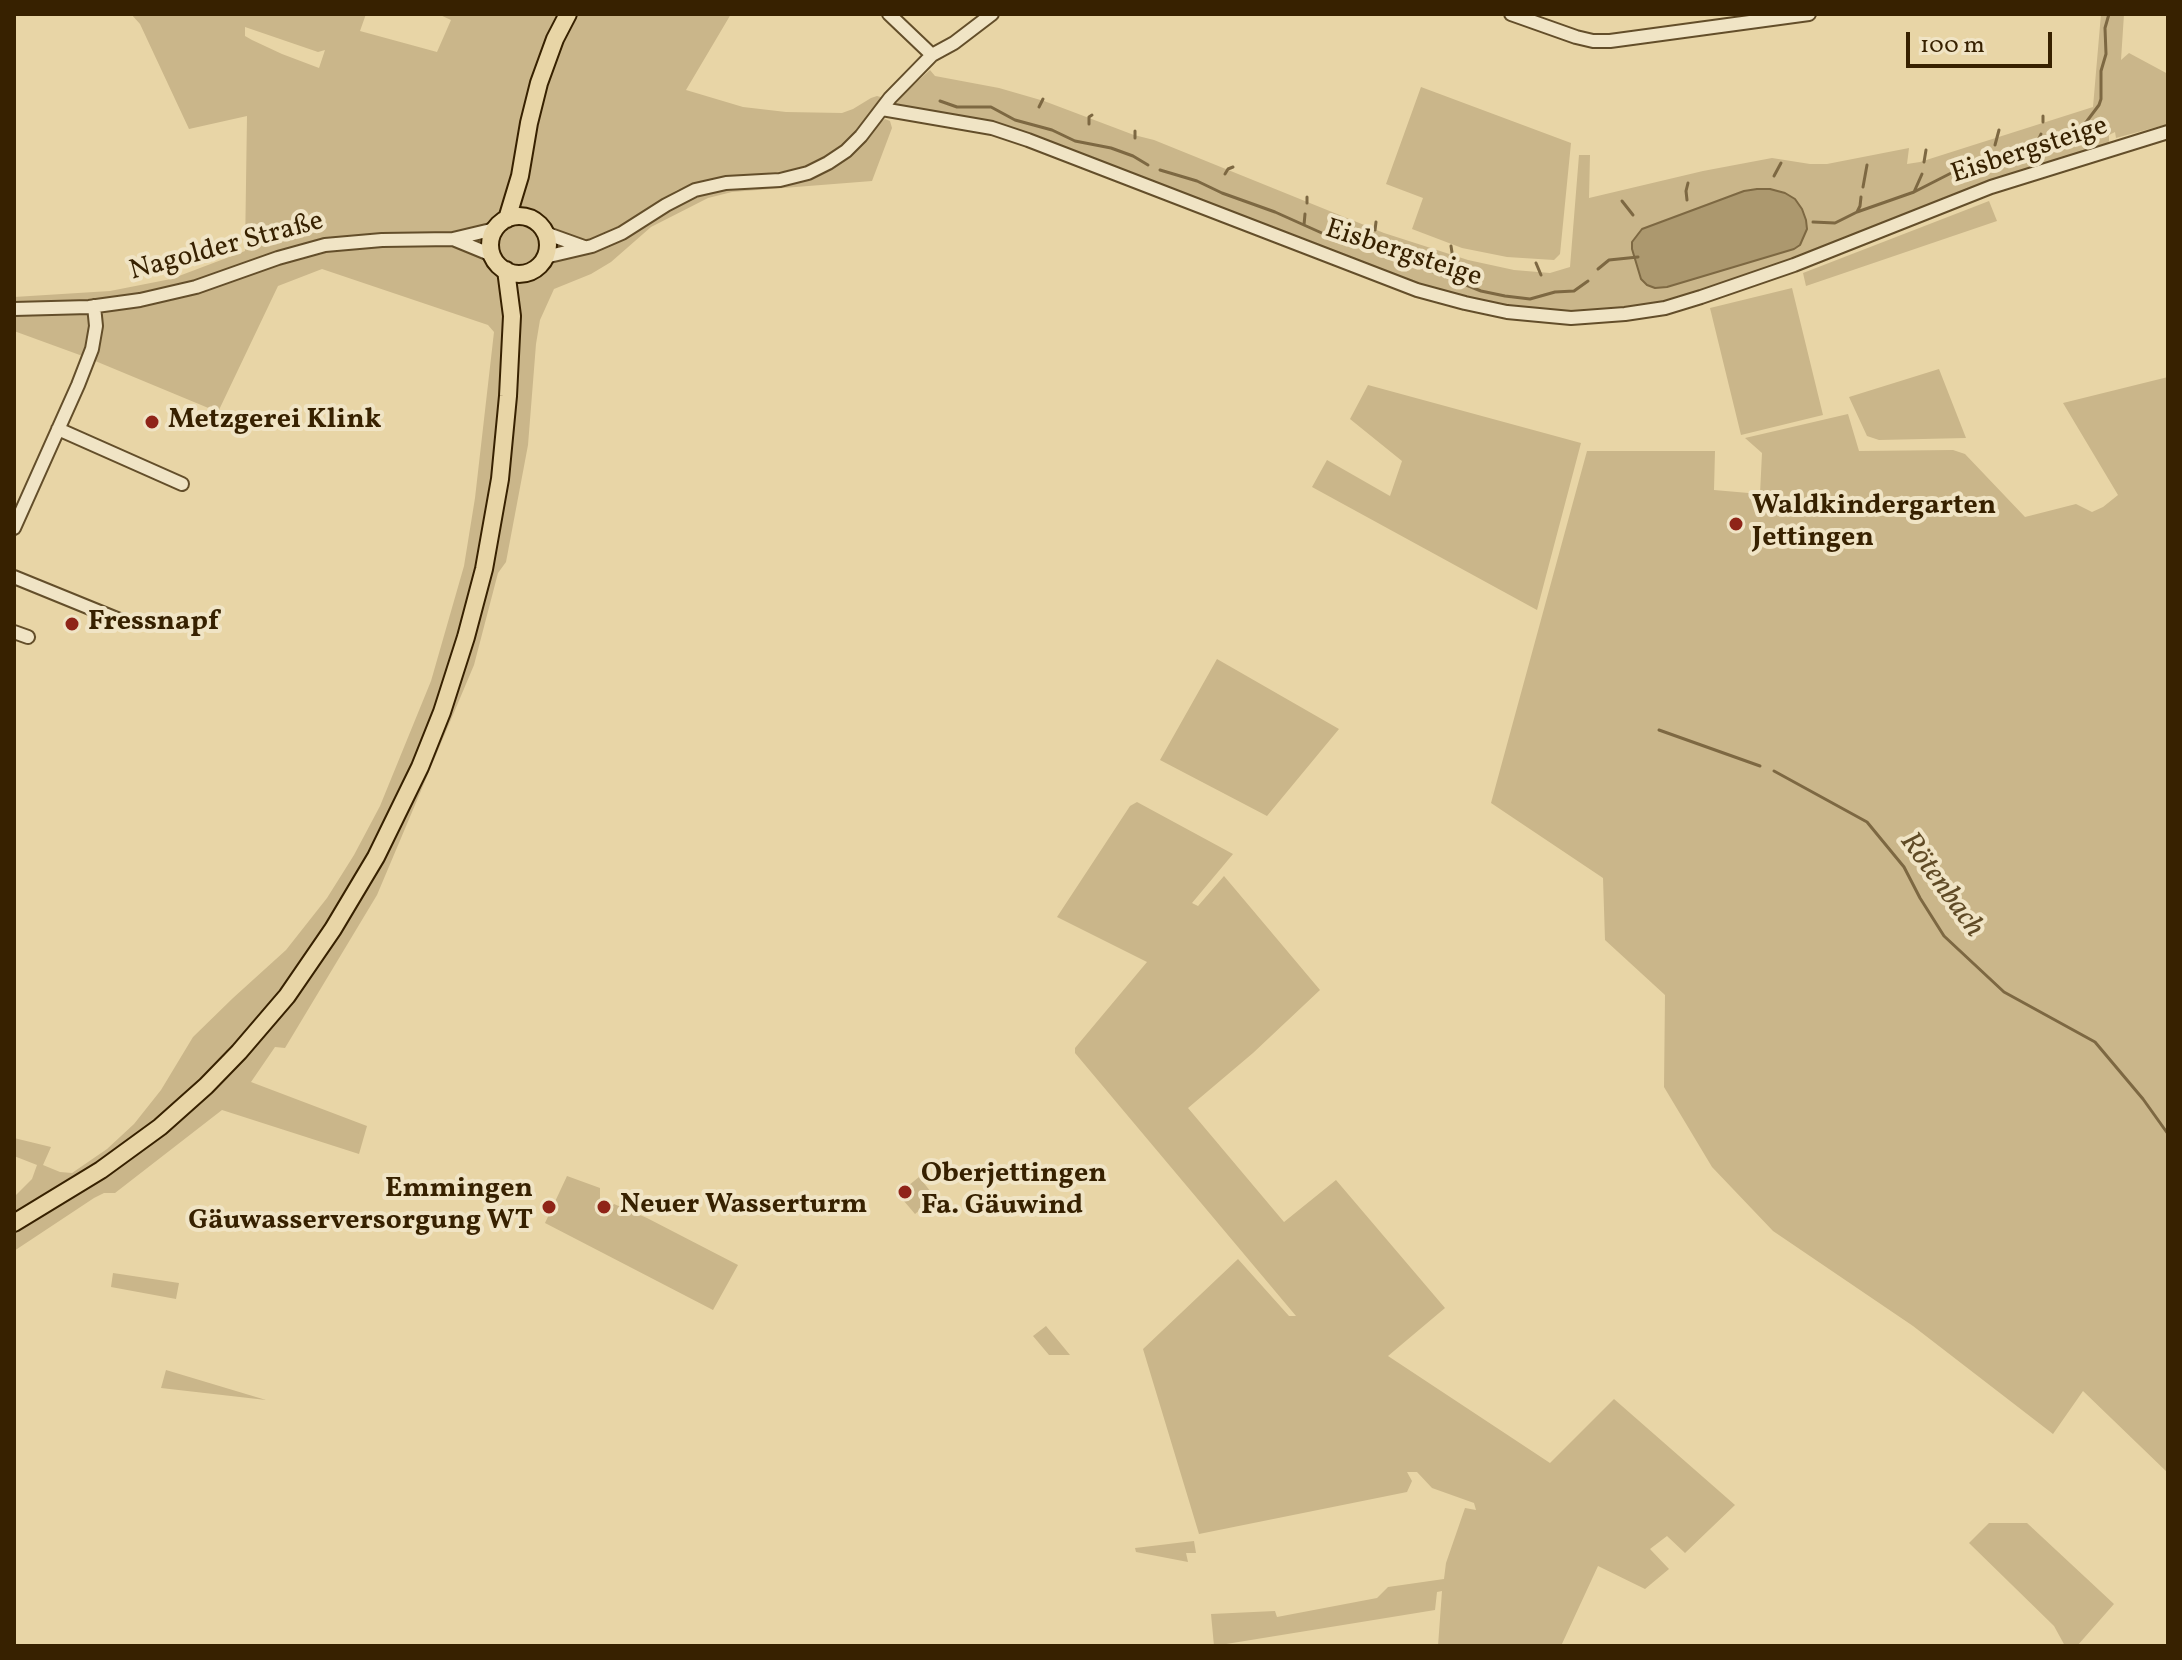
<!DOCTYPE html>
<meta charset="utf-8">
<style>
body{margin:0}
#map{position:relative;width:2182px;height:1660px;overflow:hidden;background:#e8d5a6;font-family:Vollkorn,serif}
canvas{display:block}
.frame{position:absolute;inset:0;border:16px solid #372100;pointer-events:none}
.scale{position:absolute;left:1906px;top:32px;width:146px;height:36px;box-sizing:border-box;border:4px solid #372100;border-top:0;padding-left:10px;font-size:24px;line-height:28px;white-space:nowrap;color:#372100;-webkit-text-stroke:6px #f0e4c5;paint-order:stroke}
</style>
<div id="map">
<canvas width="2182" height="1660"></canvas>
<div class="frame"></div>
<div class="scale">100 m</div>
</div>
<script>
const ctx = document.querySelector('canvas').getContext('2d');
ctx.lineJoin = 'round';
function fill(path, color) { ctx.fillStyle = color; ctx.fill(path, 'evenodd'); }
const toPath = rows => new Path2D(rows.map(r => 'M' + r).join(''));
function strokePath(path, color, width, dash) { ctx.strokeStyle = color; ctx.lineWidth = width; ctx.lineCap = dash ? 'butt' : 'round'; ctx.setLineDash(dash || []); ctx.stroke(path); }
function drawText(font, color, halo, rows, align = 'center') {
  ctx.font = font + ' Vollkorn,serif'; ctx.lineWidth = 8; ctx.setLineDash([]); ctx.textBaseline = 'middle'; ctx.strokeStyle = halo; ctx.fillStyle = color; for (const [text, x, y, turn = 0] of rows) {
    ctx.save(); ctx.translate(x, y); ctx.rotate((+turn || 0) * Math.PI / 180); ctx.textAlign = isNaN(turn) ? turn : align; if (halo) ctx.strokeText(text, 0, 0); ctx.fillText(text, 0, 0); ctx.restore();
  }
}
fill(toPath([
 [131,14,366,14,360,31,437,52,451,20,438,14,731,14,686,90,743,107,786,112,842,113,853,109,871,98,877,96,884,98,870,116,843,144,825,157,806,166,785,171,703,181,677,190,621,225,601,234,606,248,632,235,679,205,703,195,724,191,780,186,812,178,839,164,856,152,879,123,885,119,890,121,892,128,872,181,732,192,708,198,651,227,611,262,591,274,554,289,540,320,536,344,528,445,506,562,498,573,474,665,377,895,285,1048,275,1047,251,1082,367,1126,359,1154,222,1110,115,1193,104,1193,94,1198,14,1251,14,1197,32,1179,37,1165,14,1156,14,1138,51,1147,43,1165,60,1172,72,1173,107,1149,134,1124,161,1090,193,1037,233,998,286,950,327,898,354,855,380,806,431,681,464,566,475,498,494,332,488,325,322,269,278,286,218,412,88,358,14,331,14,297,110,291,171,279,245,251,247,116,189,129,140,24],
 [245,27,318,52,325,50,319,68,282,54,252,40,245,36],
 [2101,14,2124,14,2121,60,2129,53,2168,74,2168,124,2116,138,2115,132,2109,135,2109,143,2023,171,1902,215,1749,276,1668,301,1608,311,1572,312,1514,307,1469,298,1420,284,977,120,948,114,896,109,894,106,909,89,930,70,935,76,999,88,1044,101,1134,135,1154,140,1384,233,1468,260,1514,270,1550,273,1570,267,1579,155,1590,155,1589,198,1703,171,1772,158,1810,164,1827,164,1909,148,1907,164,1920,162,2093,107],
 [1421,87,1571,143,1560,254,1554,260,1507,257,1462,248,1412,229,1423,198,1386,184],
 [1989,201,1997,221,1806,286,1803,273],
 [1792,288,1823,415,1741,435,1710,308],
 [1939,369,1966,438,1879,440,1867,436,1849,397],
 [2168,377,2168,1473,2083,1391,2053,1434,1913,1326,1773,1231,1712,1167,1664,1087,1665,995,1605,940,1603,878,1491,803,1587,451,1715,451,1714,490,1760,494,1762,453,1745,438,1848,414,1859,451,1953,450,1965,454,2025,517,2076,504,2092,512,2103,507,2118,495,2063,403],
 [1368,385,1581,443,1537,610,1312,487,1327,460,1390,496,1402,461,1350,419],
 [1217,659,1339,729,1267,816,1160,760],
 [1137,802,1233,854,1192,903,1198,906,1224,876,1320,990,1253,1053,1188,1108,1284,1222,1336,1180,1445,1308,1388,1356,1550,1463,1614,1399,1735,1505,1685,1553,1667,1536,1650,1549,1669,1569,1645,1589,1598,1566,1561,1646,1438,1646,1442,1591,1437,1592,1435,1610,1214,1646,1211,1614,1275,1611,1277,1617,1377,1598,1388,1587,1444,1579,1446,1563,1465,1508,1476,1510,1474,1503,1432,1488,1417,1472,1407,1472,1412,1481,1407,1492,1199,1534,1143,1349,1238,1259,1289,1316,1296,1316,1075,1053,1075,1048,1147,962,1057,917,1130,806],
 [567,1176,600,1188,600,1199,596,1206,600,1214,608,1214,614,1204,647,1218,738,1265,713,1310,545,1223],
 [919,1177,935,1197,915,1214,898,1194],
 [113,1273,179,1283,176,1299,111,1287],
 [1046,1326,1070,1355,1049,1355,1033,1336],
 [166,1370,266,1400,161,1388],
 [1989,1523,2027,1523,2114,1604,2077,1646,2065,1646,2054,1626,1969,1543],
 [1194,1541,1196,1553,1186,1553,1188,1562,1136,1552,1135,1548]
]), '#cab68a');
const water = toPath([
 [1757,189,1770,189,1785,193,1795,199,1802,209,1806,220,1807,229,1800,245,1794,249,1667,287,1655,288,1647,285,1641,279,1632,249,1632,242,1642,229,1744,191,1757,189]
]);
fill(water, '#ac986e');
strokePath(water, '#7d6842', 2);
strokePath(toPath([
 [940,101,957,107,991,107,1015,120,1052,130,1075,141,1111,148,1133,156,1148,165],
 [1039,107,1043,99],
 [2043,122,2043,116],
 [1089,124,1089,117,1092,115],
 [2084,125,2099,105,2101,99,2101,71,2106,54,2105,28,2109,14],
 [1135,138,1135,131],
 [1995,145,1999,130],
 [2036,145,2041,134],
 [1924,162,1926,150],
 [1160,170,1197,181,1222,193,1275,212,1324,234,1392,255,1481,291,1505,296,1530,299,1555,292,1574,291,1588,281],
 [1225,174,1228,169,1233,167],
 [1774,176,1781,163],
 [1863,187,1867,165],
 [1914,192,1922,174],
 [1687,200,1686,191,1688,183],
 [1622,201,1633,215],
 [1307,203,1307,197],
 [1857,212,1860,206,1861,197],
 [1813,222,1835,223,1857,212,1914,192,1961,168,2003,163,2010,160,2027,148,2066,142,2074,140,2078,135],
 [1304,225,1305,214],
 [1375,230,1376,222],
 [1451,246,1453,259],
 [1536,263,1541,275],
 [1598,269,1609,260,1638,257],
 [1659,730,1760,766],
 [1774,771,1867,822,1904,867,1920,898,1944,936,2004,992,2095,1042,2143,1099,2168,1134]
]), '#7d6842', 3);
const minor = toPath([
 [889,14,932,55],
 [1511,14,1576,37,1593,41,1610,41,1809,14],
 [882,109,992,128,1028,140,1417,290,1465,303,1507,312,1571,318,1625,314,1665,308,1701,297,1794,265,1991,187,2168,132],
 [545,233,584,247],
 [453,239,492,255],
 [545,257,592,246,622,233,666,205,695,190,726,183,780,180,808,173,828,163,846,151,861,136,890,98,932,55,954,43,992,14],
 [14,309,89,307,140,300,196,287,278,258,325,245,382,240,453,239,495,229],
 [58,429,182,484],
 [14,528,78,385,92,349,96,326,94,306],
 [14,577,122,621],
 [14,632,28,637]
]);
const major = toPath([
 '490 245a29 29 0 1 1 58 0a29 29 0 1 1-58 0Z',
 [507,219,520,176,529,123,539,83,555,39,568,14],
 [14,1223,101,1170,160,1127,206,1086,239,1052,287,996,333,929,376,857,420,767,442,712,466,637,484,569,500,479,508,396,512,316,506,270]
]);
strokePath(minor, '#634e2a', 16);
strokePath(major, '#372100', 20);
strokePath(minor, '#f0e4c5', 12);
strokePath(major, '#e8d5a6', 16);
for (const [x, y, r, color] of [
 [152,422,8,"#8f2418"],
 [1736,524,8,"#8f2418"],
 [72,624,8,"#8f2418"],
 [905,1192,8,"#8f2418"],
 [549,1207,8,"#8f2418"],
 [604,1207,8,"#8f2418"]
]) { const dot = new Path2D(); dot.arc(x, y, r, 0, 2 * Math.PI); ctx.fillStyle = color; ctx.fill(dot); strokePath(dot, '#f0e4c5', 3); }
drawText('28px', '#372100', '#f0e4c5', [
 ["Eisbergsteige",2030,152,-18],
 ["Nagolder Straße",227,248,-15],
 ["Eisbergsteige",1403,255,18]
]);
drawText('bold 28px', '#372100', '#f0e4c5', [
 ["Metzgerei Klink",168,422],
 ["Waldkindergarten",1752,508],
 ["Jettingen",1752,540],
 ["Fressnapf",88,624],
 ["Oberjettingen",921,1176],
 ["Fa. Gäuwind",921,1208],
 ["Emmingen",533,1191,"right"],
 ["Gäuwasserversorgung WT",533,1223,"right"],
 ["Neuer Wasserturm",620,1207]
], 'left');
drawText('italic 30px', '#604b26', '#f0e4c5', [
 ["Rötenbach",1940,886,54]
]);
</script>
